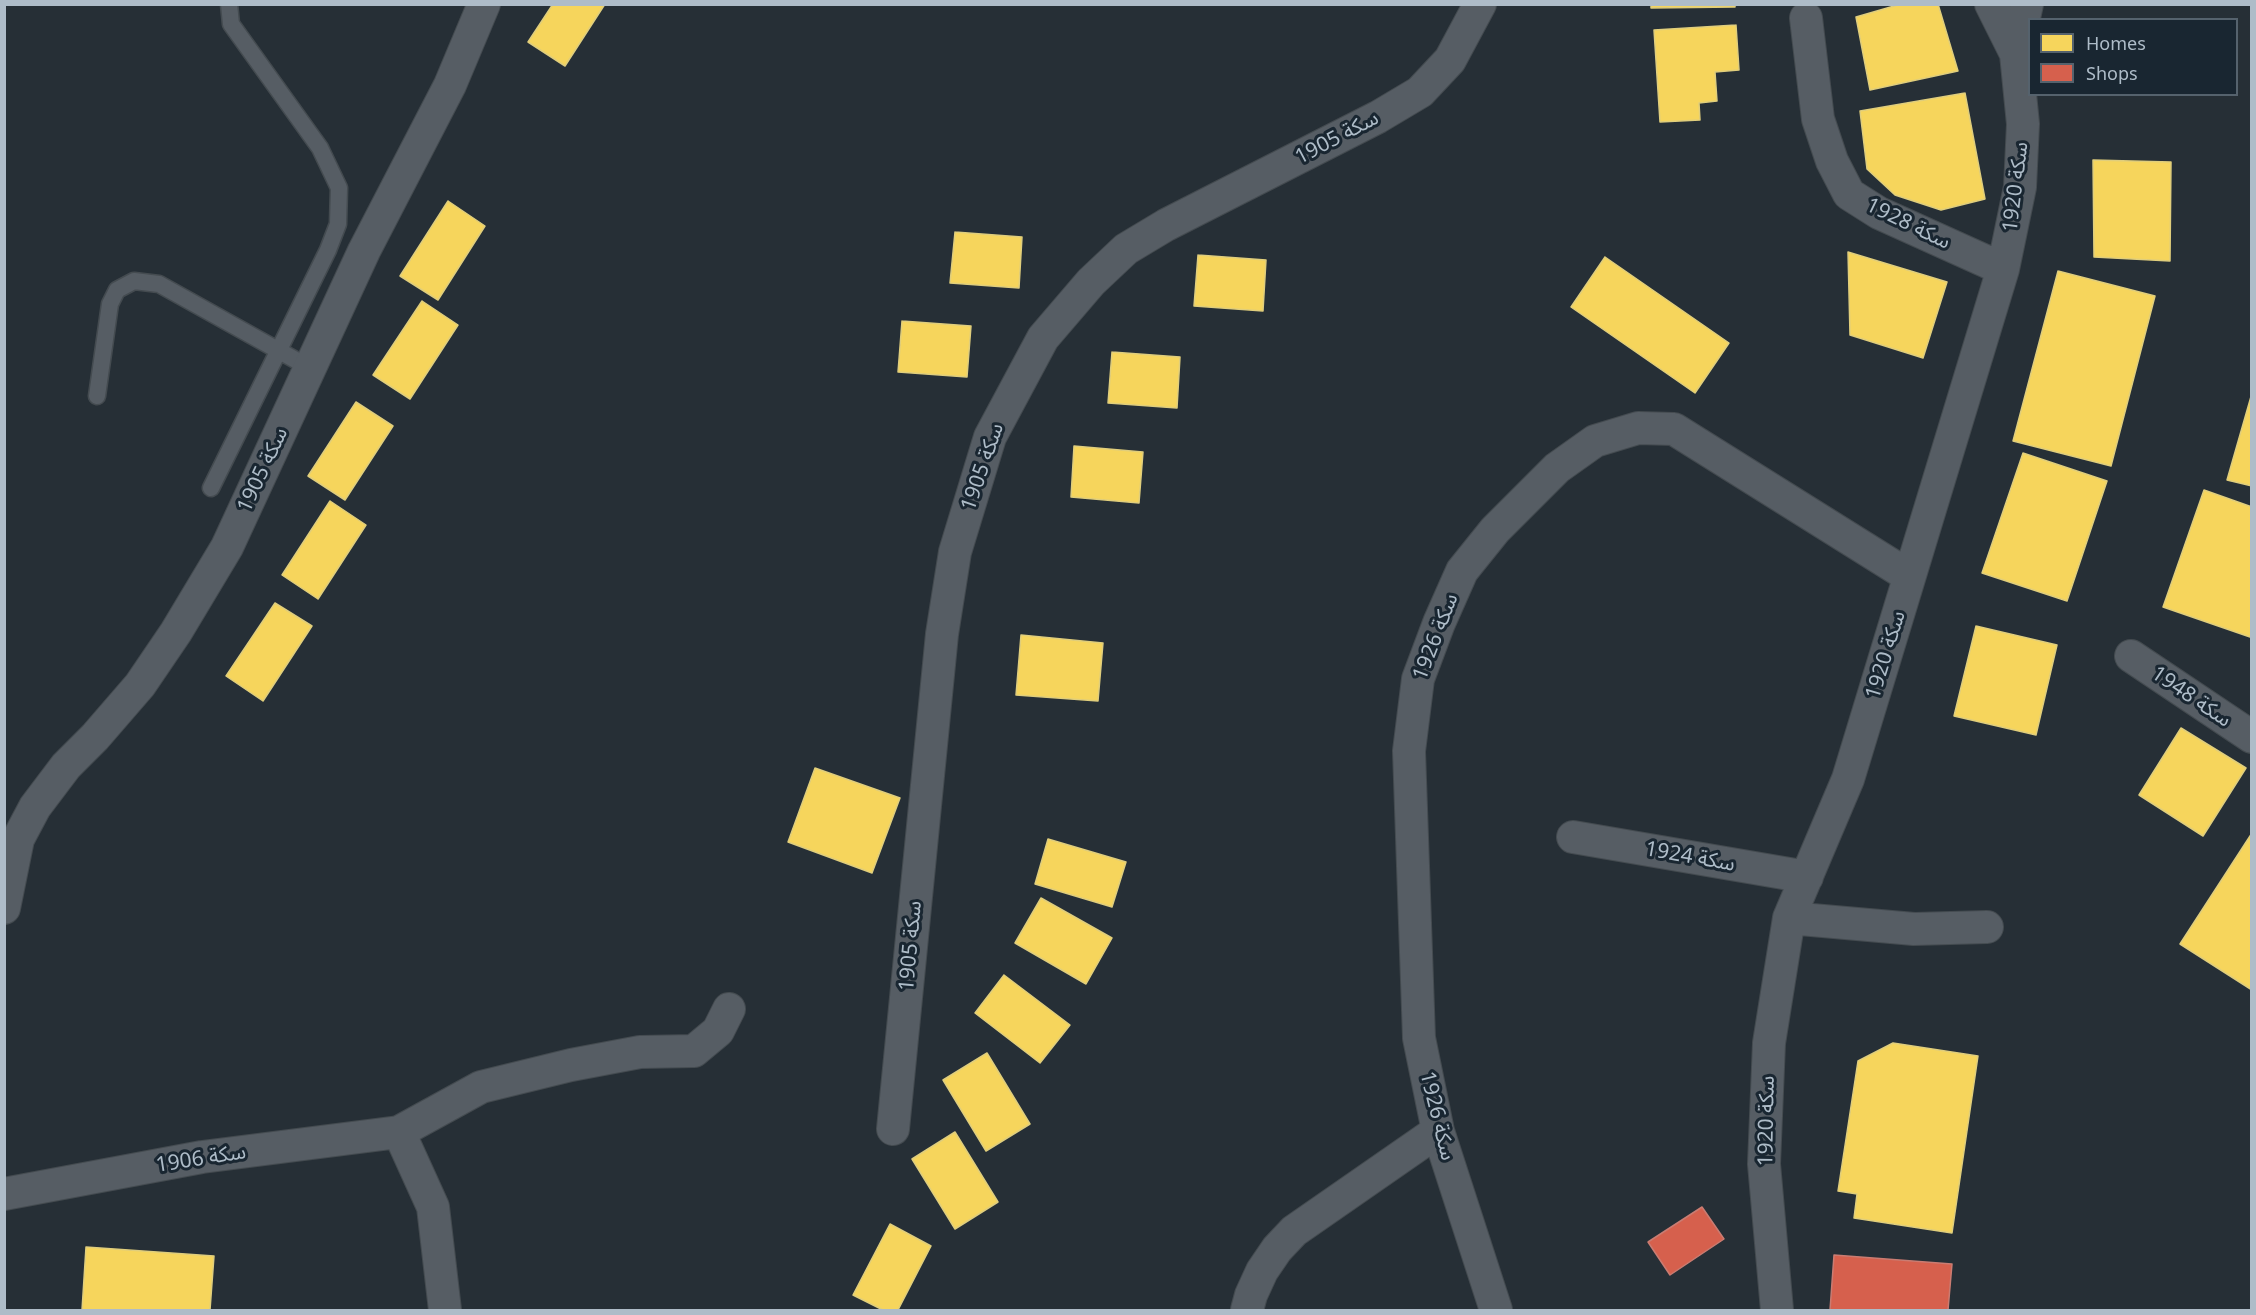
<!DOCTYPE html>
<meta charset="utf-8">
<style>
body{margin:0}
#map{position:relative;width:2256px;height:1315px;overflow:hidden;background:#262f36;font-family:"Noto Sans",sans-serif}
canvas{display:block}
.frame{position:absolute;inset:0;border:6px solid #aebcc8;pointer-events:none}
.legend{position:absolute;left:2028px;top:18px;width:210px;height:78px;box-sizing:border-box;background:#192631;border:2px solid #55626d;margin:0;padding:8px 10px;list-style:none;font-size:18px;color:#aebcc8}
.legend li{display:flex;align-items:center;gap:12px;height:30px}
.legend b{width:30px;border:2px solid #55626d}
</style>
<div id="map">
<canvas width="2256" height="1315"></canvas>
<div class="frame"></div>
<ul class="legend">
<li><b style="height:16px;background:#f6d55c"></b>Homes</li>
<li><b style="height:16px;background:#d6604d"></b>Shops</li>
</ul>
</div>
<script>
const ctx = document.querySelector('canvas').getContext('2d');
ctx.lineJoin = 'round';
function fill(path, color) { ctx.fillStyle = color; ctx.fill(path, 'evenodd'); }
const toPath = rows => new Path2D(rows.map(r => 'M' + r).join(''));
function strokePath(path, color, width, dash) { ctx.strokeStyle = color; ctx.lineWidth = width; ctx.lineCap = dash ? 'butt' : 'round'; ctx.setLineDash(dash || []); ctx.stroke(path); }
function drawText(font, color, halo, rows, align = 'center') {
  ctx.font = font + ' "Noto Sans","Noto Sans Arabic",sans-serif'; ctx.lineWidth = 6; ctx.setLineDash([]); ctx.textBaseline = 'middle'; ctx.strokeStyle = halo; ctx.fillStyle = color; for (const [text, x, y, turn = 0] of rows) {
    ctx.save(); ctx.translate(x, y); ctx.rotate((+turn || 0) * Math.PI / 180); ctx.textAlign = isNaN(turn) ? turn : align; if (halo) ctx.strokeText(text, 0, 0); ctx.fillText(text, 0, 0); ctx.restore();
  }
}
const homes = toPath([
 [553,4,605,4,565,66,528,42,553,4],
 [1651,4,1735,4,1735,7,1651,8,1651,4],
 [1901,4,1938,4,1958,71,1870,90,1856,17,1901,4],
 [1736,25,1739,70,1715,72,1717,101,1699,103,1700,120,1660,122,1654,30,1736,25],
 [1965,93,1985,199,1941,210,1895,195,1867,169,1860,111,1965,93],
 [2093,160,2171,162,2170,261,2094,257,2093,160],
 [448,201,485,226,438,300,400,276,448,201],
 [955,232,1022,237,1019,288,950,283,955,232],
 [1848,252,1947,282,1923,358,1850,335,1848,252],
 [1198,255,1266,260,1263,311,1194,306,1198,255],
 [1605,257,1729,343,1695,393,1571,307,1605,257],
 [2058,271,2155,296,2111,466,2013,441,2058,271],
 [422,301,458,325,410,399,373,375,422,301],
 [902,321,971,326,967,377,898,372,902,321],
 [1112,352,1180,357,1177,408,1108,403,1112,352],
 [2252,393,2252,486,2227,480,2252,393],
 [356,402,393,426,345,500,308,476,356,402],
 [1074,446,1143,452,1139,503,1071,497,1074,446],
 [2023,453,2107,481,2067,601,1982,573,2023,453],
 [2204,490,2252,507,2252,632,2250,637,2163,607,2204,490],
 [330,501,366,525,318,599,282,575,330,501],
 [275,603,312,626,263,701,226,676,275,603],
 [1976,626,2057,645,2036,735,1954,716,1976,626],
 [1021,635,1103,643,1098,701,1016,695,1021,635],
 [2181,728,2246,768,2203,836,2139,795,2181,728],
 [815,768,900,798,872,873,788,842,815,768],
 [2252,833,2252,990,2180,944,2252,833],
 [1048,839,1126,862,1112,907,1035,884,1048,839],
 [1041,898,1112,938,1086,984,1015,943,1041,898],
 [1004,975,1070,1025,1040,1063,975,1013,1004,975],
 [1893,1043,1978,1056,1952,1233,1854,1218,1857,1194,1838,1191,1858,1061,1893,1043],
 [987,1053,1030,1124,986,1151,943,1080,987,1053],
 [955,1132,998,1202,955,1229,912,1159,955,1132],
 [890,1224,931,1246,898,1310,883,1310,853,1295,890,1224],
 [86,1247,214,1256,210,1310,82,1310,86,1247]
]);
fill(homes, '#f6d55c');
strokePath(homes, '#e0ce7c', 1.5);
const shops = toPath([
 [1702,1207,1724,1239,1670,1275,1648,1242,1702,1207],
 [1834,1255,1952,1264,1948,1310,1830,1310,1834,1255]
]);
fill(shops, '#d6604d');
strokePath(shops, '#ca7c72', 1.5);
const lane = toPath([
 [97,396,110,304,117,290,134,281,159,284,310,368],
 [211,488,328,250,338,224,339,188,320,148,231,24,229,4]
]);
const street = toPath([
 [1806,18,1818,119,1832,161,1849,194,1879,213,2003,269],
 [2016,54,2027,4],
 [2131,656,2252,737],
 [1573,837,1807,877],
 [4,908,18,839,35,807,66,766,95,737,140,685,176,632,227,547,364,251,450,85,484,4],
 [1789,918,1914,929,1987,927],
 [893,1129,942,634,955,552,990,437,1043,338,1091,282,1126,249,1166,225,1378,117,1420,92,1450,60,1480,4],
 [399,1132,433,1207,445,1310],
 [4,1194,202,1157,399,1132,481,1087,571,1065,640,1052,694,1051,718,1031,729,1009],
 [1247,1310,1251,1295,1262,1271,1277,1249,1294,1231,1438,1131],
 [1496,1310,1438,1131,1419,1038,1409,751,1418,679,1439,623,1462,571,1495,530,1557,468,1595,441,1638,428,1674,429,1909,576],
 [1777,1310,1764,1164,1769,1043,1789,918,1848,779,2003,269,2020,187,2023,124,2016,54,1991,4]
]);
strokePath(lane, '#444b50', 19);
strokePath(street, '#444b50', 34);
strokePath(lane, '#565d64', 16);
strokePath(street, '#565d64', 32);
drawText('21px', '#aebcc8', '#192631', [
 ["سكة 1905",1337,138,-28],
 ["سكة 1920",2016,187,-83],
 ["سكة 1928",1908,224,26],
 ["سكة 1905",983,467,-71],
 ["سكة 1905",263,470,-65],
 ["سكة 1926",1436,637,-69],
 ["سكة 1920",1886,655,-73],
 ["سكة 1948",2191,697,34],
 ["سكة 1924",1690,857,10],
 ["سكة 1905",911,946,-85],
 ["سكة 1926",1437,1116,76],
 ["سكة 1920",1767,1121,-89],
 ["سكة 1906",201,1159,-9]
]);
</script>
